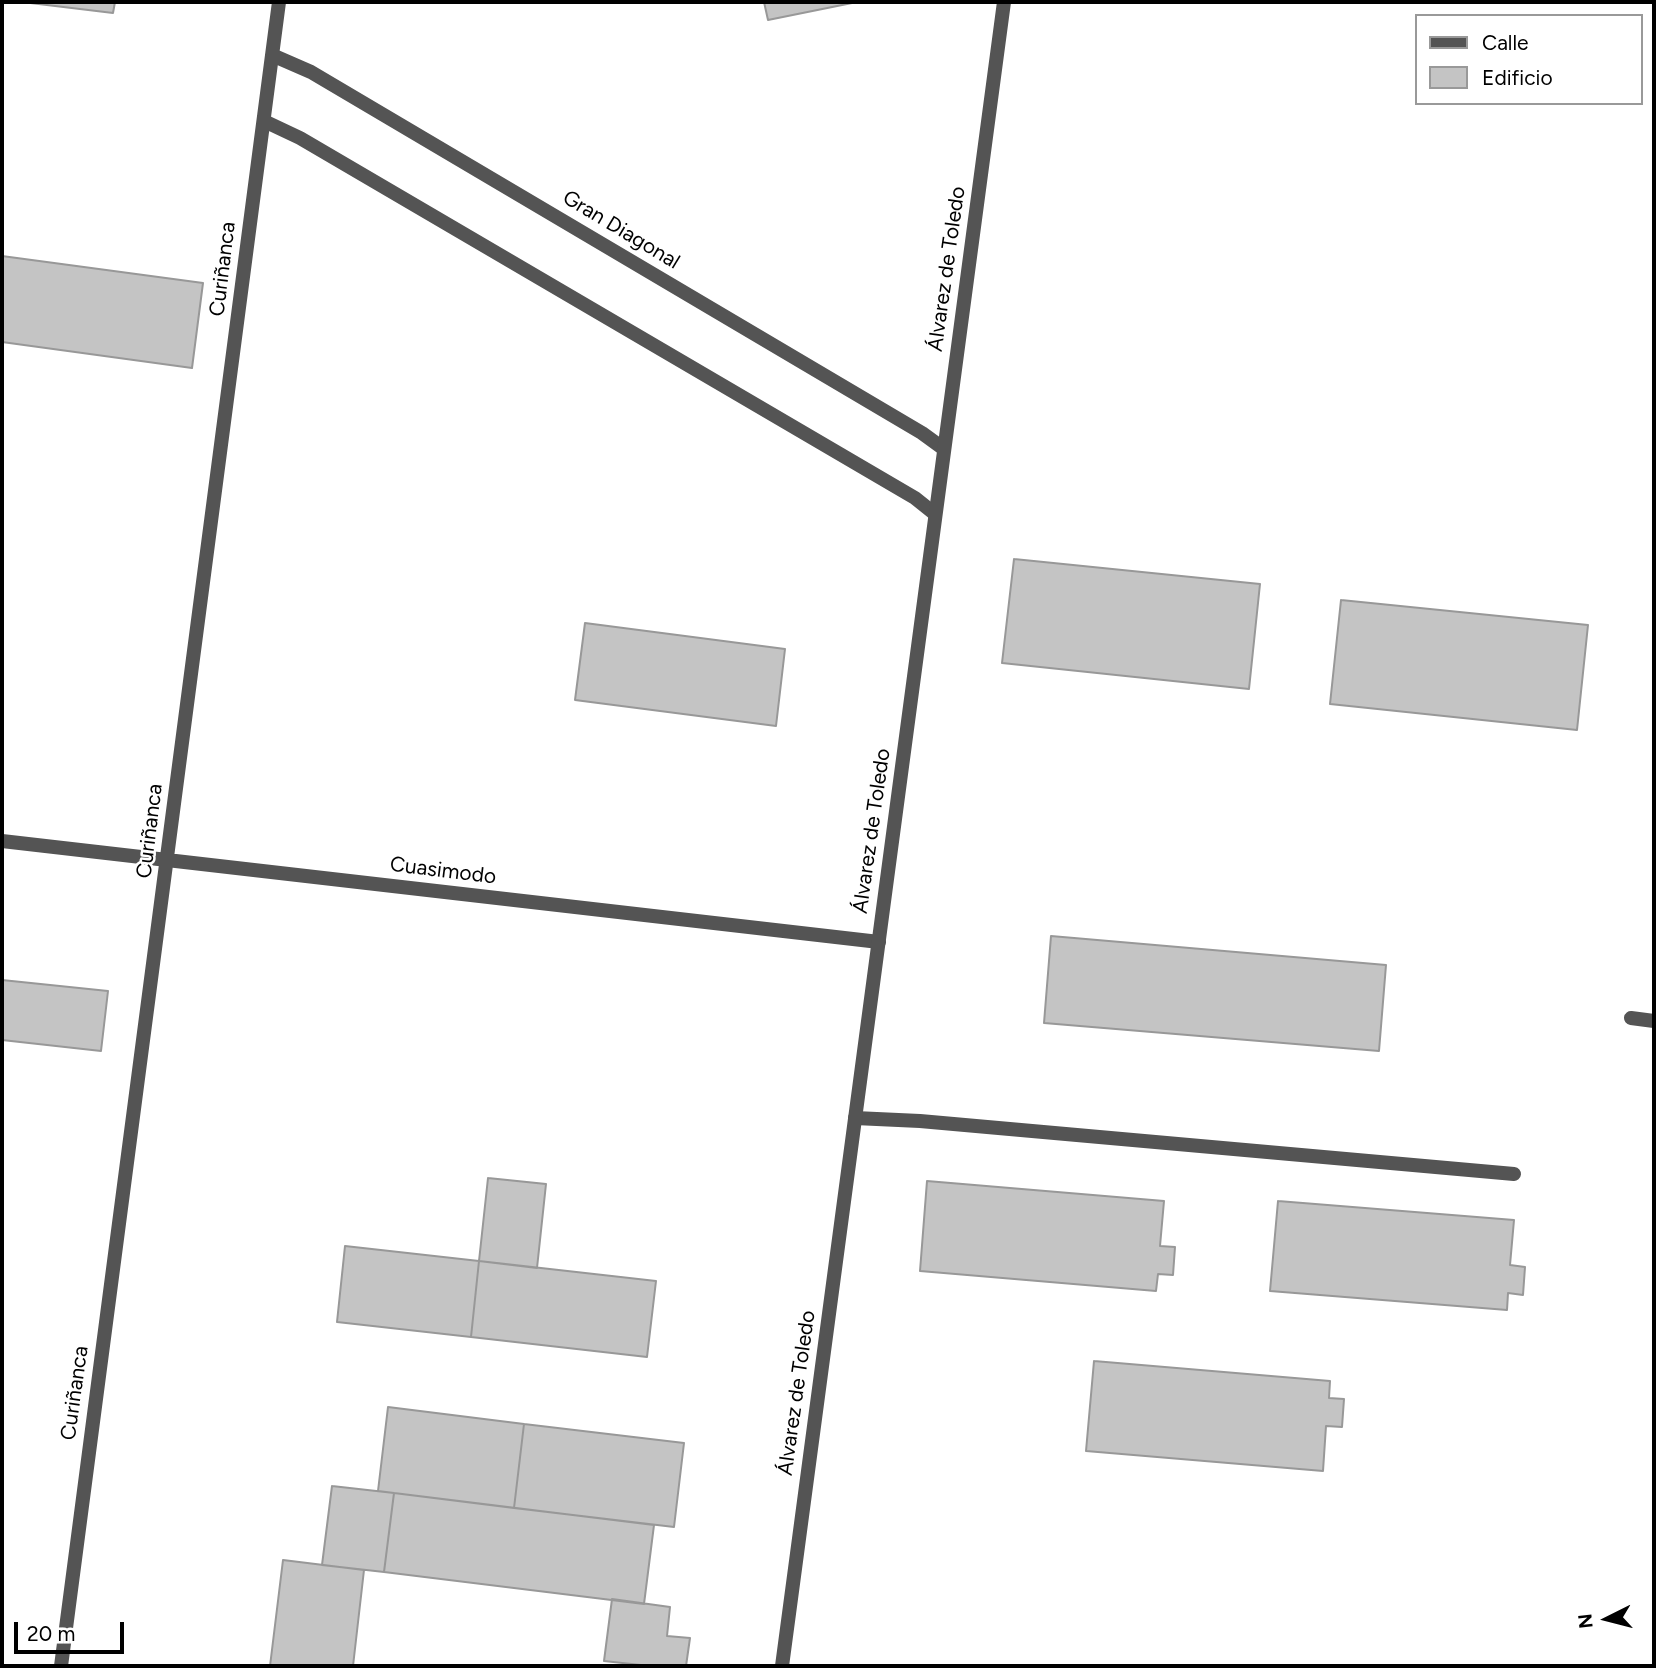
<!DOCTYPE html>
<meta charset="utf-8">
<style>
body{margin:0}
#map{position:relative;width:1656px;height:1668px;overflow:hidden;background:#fff;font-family:Figtree,sans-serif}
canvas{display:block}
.frame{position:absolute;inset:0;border:4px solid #000;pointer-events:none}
.legend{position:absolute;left:1415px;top:14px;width:228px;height:91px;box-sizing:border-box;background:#fff;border:2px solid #999;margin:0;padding:9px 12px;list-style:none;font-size:21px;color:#000}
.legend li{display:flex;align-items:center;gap:14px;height:35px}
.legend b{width:35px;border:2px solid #999}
.north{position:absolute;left:1572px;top:1584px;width:70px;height:70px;-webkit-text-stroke:5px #fff;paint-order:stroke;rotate:264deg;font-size:19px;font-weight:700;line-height:28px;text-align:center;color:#000}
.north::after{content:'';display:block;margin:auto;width:24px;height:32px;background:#000;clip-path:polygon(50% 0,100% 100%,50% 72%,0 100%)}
.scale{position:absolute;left:14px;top:1622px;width:110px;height:32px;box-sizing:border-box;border:4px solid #000;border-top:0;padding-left:9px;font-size:21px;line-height:24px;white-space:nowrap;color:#000;-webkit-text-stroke:5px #fff;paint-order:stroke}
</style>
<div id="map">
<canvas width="1656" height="1668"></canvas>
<div class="frame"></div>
<ul class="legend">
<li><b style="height:9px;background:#545454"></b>Calle</li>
<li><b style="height:19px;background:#c4c4c4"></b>Edificio</li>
</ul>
<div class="north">N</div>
<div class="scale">20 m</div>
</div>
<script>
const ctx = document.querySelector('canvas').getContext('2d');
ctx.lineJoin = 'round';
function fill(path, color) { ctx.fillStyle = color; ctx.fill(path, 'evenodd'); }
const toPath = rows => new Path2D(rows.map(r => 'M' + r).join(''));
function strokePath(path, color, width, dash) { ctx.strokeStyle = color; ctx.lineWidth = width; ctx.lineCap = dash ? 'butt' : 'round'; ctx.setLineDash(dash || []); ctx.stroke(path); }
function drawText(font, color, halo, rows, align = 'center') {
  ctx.font = font + ' Figtree,sans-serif'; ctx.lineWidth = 5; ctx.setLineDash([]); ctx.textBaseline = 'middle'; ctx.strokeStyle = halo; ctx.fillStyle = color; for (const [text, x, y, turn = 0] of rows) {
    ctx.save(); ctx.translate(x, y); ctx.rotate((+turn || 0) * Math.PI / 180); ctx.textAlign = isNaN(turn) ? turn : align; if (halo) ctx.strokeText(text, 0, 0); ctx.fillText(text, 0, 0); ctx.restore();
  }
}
const building = toPath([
 [22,2,115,2,113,13,22,2],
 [764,2,857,2,768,20,764,2],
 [2,256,203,283,192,368,2,342,2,256],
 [1014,559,1260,584,1249,689,1002,663,1014,559],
 [1341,600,1588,625,1577,730,1330,704,1341,600],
 [585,623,785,649,776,726,575,700,585,623],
 [1051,936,1386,965,1379,1051,1044,1023,1051,936],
 [2,980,108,991,101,1051,2,1040,2,980],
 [488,1178,546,1184,537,1268,479,1261,488,1178],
 [927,1181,1164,1201,1160,1246,1175,1247,1173,1275,1158,1274,1156,1291,920,1271,927,1181],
 [1278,1201,1514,1220,1510,1265,1525,1267,1523,1295,1508,1293,1507,1310,1270,1291,1278,1201],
 [345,1246,479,1261,471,1337,337,1322,345,1246],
 [479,1261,656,1281,647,1357,471,1337,479,1261],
 [1094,1361,1330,1381,1329,1398,1344,1399,1342,1427,1326,1426,1323,1471,1086,1451,1094,1361],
 [388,1407,524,1424,514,1508,378,1491,388,1407],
 [524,1424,684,1443,674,1527,514,1508,524,1424],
 [332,1486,394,1493,384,1572,322,1565,332,1486],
 [394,1493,654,1525,644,1604,384,1572,394,1493],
 [283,1560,364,1570,353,1666,270,1666,283,1560],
 [612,1599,670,1607,667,1636,690,1638,686,1666,650,1666,604,1661,612,1599]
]);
fill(building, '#c4c4c4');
strokePath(building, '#989898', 2);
strokePath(toPath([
 [855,1118,920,1121,1514,1174]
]), '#545454', 14);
strokePath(toPath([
 [272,55,311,72,922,433,944,449],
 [264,121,300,138,915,498,935,514],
 [2,841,879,942],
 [1631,1018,1654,1021],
 [61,1666,279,2]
]), '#545454', 14);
strokePath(toPath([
 [782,1666,1004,2]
]), '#545454', 14);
drawText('21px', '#000', '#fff', [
 ["Gran Diagonal",621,230,31],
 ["Curiñanca",223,269,-83],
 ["Álvarez de Toledo",947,269,-82],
 ["Curiñanca",150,831,-83],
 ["Álvarez de Toledo",872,831,-82],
 ["Cuasimodo",443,871,7],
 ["Curiñanca",75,1393,-82],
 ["Álvarez de Toledo",797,1393,-82]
]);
</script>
